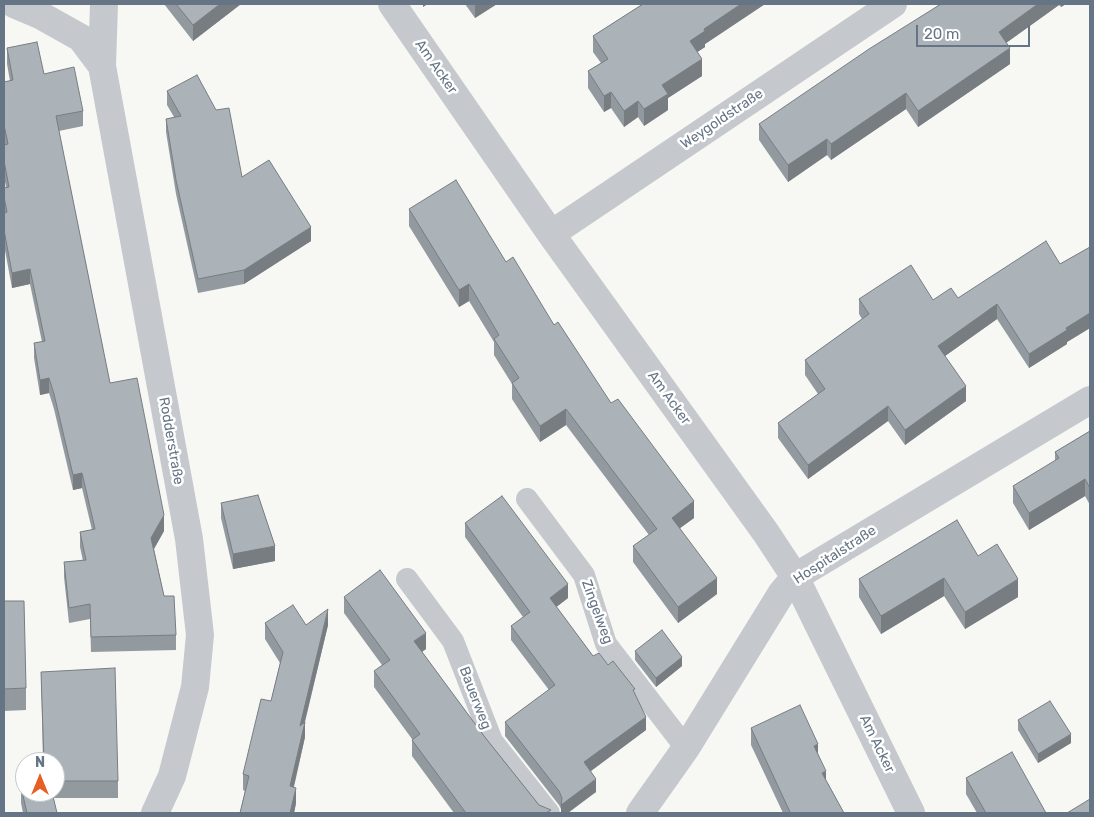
<!DOCTYPE html>
<meta charset="utf-8">
<style>
body{margin:0}
#map{position:relative;width:1094px;height:817px;overflow:hidden;background:#f7f7f4;font-family:Rubik,sans-serif}
canvas{display:block}
.frame{position:absolute;inset:0;border:5px solid #657586;pointer-events:none}
.north{position:absolute;left:15px;top:752px;width:50px;height:50px;box-sizing:border-box;background:#fff;border:1px solid #c1c8cf;border-radius:50%;rotate:0deg;font-size:14px;font-weight:700;line-height:20px;text-align:center;color:#657586}
.north::after{content:'';display:block;margin:auto;width:18px;height:22px;background:#e75e24;clip-path:polygon(50% 0,100% 100%,50% 72%,0 100%)}
.scale{position:absolute;left:916px;top:25px;width:114px;height:22px;box-sizing:border-box;border:2px solid #657586;border-top:0;padding-left:6px;font-size:15px;line-height:18px;white-space:nowrap;color:#657586;-webkit-text-stroke:4px #fff;paint-order:stroke}
</style>
<div id="map">
<canvas width="1094" height="817"></canvas>
<div class="frame"></div>
<div class="north">N</div>
<div class="scale">20 m</div>
</div>
<script>
const ctx = document.querySelector('canvas').getContext('2d');
ctx.lineJoin = 'round';
const toPath = rows => new Path2D(rows.map(r => 'M' + r).join(''));
function strokePath(path, color, width, dash) { ctx.strokeStyle = color; ctx.lineWidth = width; ctx.lineCap = dash ? 'butt' : 'round'; ctx.setLineDash(dash || []); ctx.stroke(path); }
function fill(path, color) { ctx.fillStyle = color; ctx.fill(path, 'evenodd'); }
function drawText(font, color, halo, rows, align = 'center') {
  ctx.font = font + ' Rubik,sans-serif'; ctx.lineWidth = 5; ctx.setLineDash([]); ctx.textBaseline = 'middle'; ctx.strokeStyle = halo; ctx.fillStyle = color; for (const [text, x, y, turn = 0] of rows) {
    ctx.save(); ctx.translate(x, y); ctx.rotate((+turn || 0) * Math.PI / 180); ctx.textAlign = isNaN(turn) ? turn : align; if (halo) ctx.strokeText(text, 0, 0); ctx.fillText(text, 0, 0); ctx.restore();
  }
}
strokePath(toPath([
 [527,499,584,575,606,644,686,748],
 [407,579,453,641,492,741,549,813]
]), '#c5c8cc', 22);
strokePath(toPath([
 [14,4,40,15,81,38,102,66],
 [104,4,102,66,189,539,200,635,195,687,172,776,155,813],
 [392,4,551,234,766,533,795,577,911,813],
 [551,234,893,4],
 [640,813,686,748,781,594,795,577,1090,400]
]), '#c5c8cc', 28);
fill(toPath([
 [164,4,241,4,193,41],
 [465,4,497,4,475,18],
 [643,4,765,4,705,44,705,47,697,52,702,76,668,98,668,110,644,126,638,117,624,127,611,108,604,112,588,88,588,71,601,63,593,52,593,36],
 [941,4,1066,4,1061,7,1059,5,1006,43,1010,64,918,127,906,109,831,160,827,155,788,182,759,140,759,124],
 [7,48,44,74,83,111,83,126,59,131,110,383,164,531,154,549,164,596,176,635,176,650,91,652,90,619,69,623,64,577,64,562,83,561,80,547,80,532,92,530,82,488,73,490,54,409,49,393,40,395,34,358,34,343,42,342,30,284,12,288,4,245,4,197,6,187,4,176,4,145,5,145,4,140,4,82,10,81,7,64],
 [167,91,242,177,311,241,244,284,198,293,176,194,166,132,166,119,174,117,167,105],
 [409,209,506,262,554,325,694,518,680,528,717,594,678,623,633,562,633,546,649,535,566,425,540,442,512,399,512,384,494,355,494,342,469,301,459,307,409,226],
 [1090,247,1090,328,1067,342,1067,344,1029,368,997,319,945,356,966,401,905,445,888,421,808,479,778,438,778,423,818,394,805,375,805,360,862,319,859,314,859,299,933,300,958,298,1060,264],
 [1090,431,1090,505,1085,496,1029,530,1013,503,1013,486,1055,461,1055,452],
 [221,503,275,561,233,569,221,518],
 [465,523,568,598,556,607,593,656,608,665,635,694,646,730,591,771,596,792,561,813,561,809,559,805,505,736,505,722,549,690,511,640,511,626,523,617,465,537],
 [978,556,1018,597,965,629,944,596,881,634,859,597,859,579],
 [344,597,426,649,422,652,484,736,539,805,551,813,454,813,412,756,412,739,374,687,374,671,382,665,344,613],
 [4,601,26,688,26,710,4,711],
 [265,623,306,625,328,625,305,722,305,737,294,787,296,803,294,813,240,813,245,791,243,790,243,774,271,701,280,663,265,639],
 [635,651,682,666,656,687,635,660],
 [41,672,118,781,118,798,53,798,57,813,23,813,21,803,21,787,25,792,55,792,55,762,43,762],
 [1018,720,1071,743,1038,763,1018,730],
 [751,728,818,754,826,780,844,813,783,813,751,745],
 [966,778,1046,813,977,813,966,794]
]), '#939a9f');
fill(toPath([
 [220,4,241,4,193,41,193,25],
 [423,4,428,4,423,7],
 [475,4,497,4,475,18],
 [741,4,765,4,705,44,705,47,690,57,690,41,704,29],
 [1038,4,1059,4,1059,5,999,48,999,32],
 [1061,4,1066,4,1061,7],
 [1010,48,1010,64,918,127,918,111],
 [702,59,702,76,668,98,668,110,644,126,644,109,662,85],
 [611,92,611,108,604,112,604,96],
 [906,93,906,109,831,160,831,144],
 [638,101,638,117,624,127,624,111],
 [827,139,827,155,788,182,788,165],
 [311,227,311,241,244,284,244,270],
 [30,269,30,284,12,288,12,273],
 [469,284,469,301,459,307,459,290],
 [997,304,997,319,938,361,938,346],
 [1090,313,1090,328,1067,342,1067,344,1029,368,1029,354,1066,328],
 [49,378,49,393,40,395,40,380],
 [966,386,966,401,905,445,905,430],
 [888,406,888,421,808,479,808,465],
 [566,409,566,425,540,442,540,426],
 [82,473,82,488,73,490,73,475],
 [1085,479,1085,496,1029,530,1029,513],
 [694,501,694,518,672,534,672,518],
 [164,515,164,531,151,554,151,538],
 [275,546,275,561,233,569,233,554],
 [717,578,717,594,678,623,678,607],
 [944,578,944,596,881,634,881,616],
 [1018,579,1018,597,965,629,965,612],
 [568,584,568,598,550,612,550,598],
 [328,609,328,625,300,741,300,726],
 [426,633,426,649,414,657,414,641],
 [682,657,682,666,656,687,656,678],
 [646,717,646,730,584,776,584,762],
 [305,722,305,737,290,802,290,786],
 [1071,734,1071,743,1038,763,1038,754],
 [818,744,818,761,814,746],
 [826,771,826,788,822,773],
 [596,779,596,792,568,813,561,813,561,805],
 [296,788,296,803,294,813,290,813]
]), '#787d82');
const building = toPath([
 [176,4,220,4,193,25,176,4],
 [643,4,741,4,704,29,705,31,690,41,702,59,662,85,668,94,644,109,638,101,624,111,611,92,604,96,588,71,608,59,593,36,643,4],
 [941,4,1038,4,999,32,1010,48,918,111,906,93,831,144,827,139,788,165,759,124,869,49,941,4],
 [37,42,44,74,74,67,83,111,56,116,110,383,137,378,164,515,151,538,164,596,174,596,176,635,91,637,90,604,69,608,64,562,86,560,80,532,95,529,82,473,73,475,54,394,49,378,40,380,34,343,45,341,30,269,12,273,4,230,4,213,7,212,4,197,4,188,9,187,4,161,4,145,8,144,4,125,4,82,13,80,7,48,37,42],
 [197,75,216,110,229,108,242,177,269,160,311,227,244,270,198,279,176,180,166,119,181,116,167,91,197,75],
 [456,180,506,262,513,257,554,325,558,322,611,403,618,399,694,501,672,518,717,578,678,607,633,546,657,529,566,409,540,426,512,383,519,378,494,339,499,335,469,284,459,290,409,209,456,180],
 [1046,241,1060,264,1090,247,1090,313,1066,328,1067,330,1029,354,997,304,938,346,966,386,905,430,888,406,808,465,778,423,825,389,805,360,869,314,859,299,911,265,933,300,951,288,958,298,1046,241],
 [1090,431,1090,488,1085,479,1029,513,1013,486,1059,458,1055,452,1090,431],
 [258,495,275,546,233,554,221,503,258,495],
 [502,496,568,584,550,598,593,656,599,653,608,665,613,661,635,689,633,690,646,717,584,762,596,779,561,805,562,798,559,791,505,722,555,685,511,626,530,612,465,523,502,496],
 [957,520,978,556,997,544,1018,579,965,612,944,578,881,616,859,579,957,520],
 [380,570,426,633,414,641,484,736,539,805,551,810,546,813,466,813,412,740,420,734,374,671,390,660,344,597,380,570],
 [4,601,24,601,26,688,4,689,4,601],
 [293,605,306,625,328,609,300,726,305,722,290,786,296,788,290,813,240,813,249,776,243,774,261,699,271,701,283,652,265,623,293,605],
 [662,630,682,657,656,678,635,651,662,630],
 [115,668,118,781,55,781,55,762,44,762,41,672,115,668],
 [1050,701,1071,734,1038,754,1018,720,1050,701],
 [800,705,818,744,814,746,826,771,822,773,844,813,788,813,790,812,751,728,800,705],
 [1012,752,1046,813,986,813,966,778,1012,752],
 [25,786,25,792,52,792,57,813,27,813,21,787,25,786],
 [1090,799,1090,813,1067,813,1090,799]
]);
fill(building, '#abb3b9');
strokePath(building, '#787d82', 1);
drawText('14px', '#657586', '#fff', [
 ["Am Acker",436,67,55],
 ["Weygoldstraße",722,119,-34],
 ["Am Acker",669,398,54],
 ["Rodderstraße",171,441,80],
 ["Hospitalstraße",835,555,-33],
 ["Zingelweg",597,612,70],
 ["Bauerweg",475,698,69],
 ["Am Acker",877,744,64]
]);
</script>
